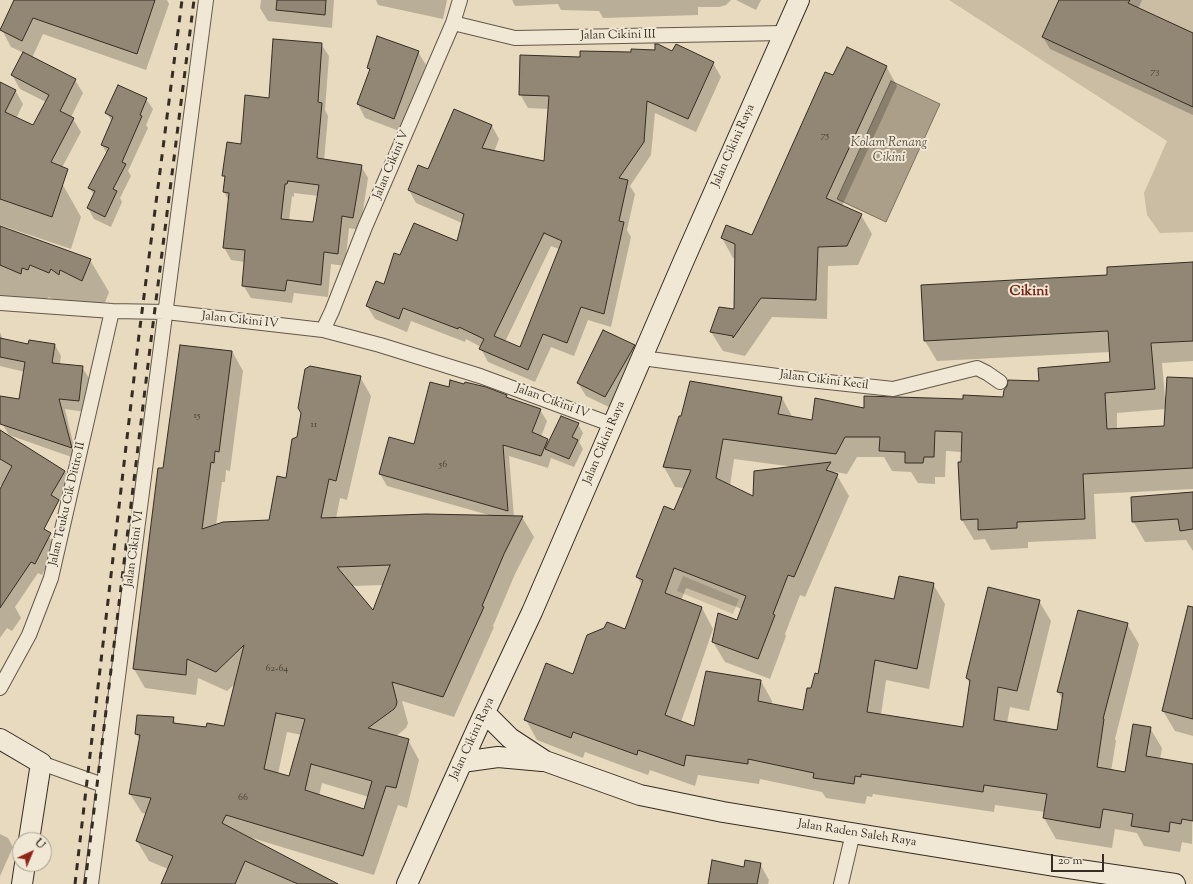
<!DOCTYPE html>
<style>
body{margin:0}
#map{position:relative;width:1193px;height:884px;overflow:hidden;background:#e8dabe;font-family:"Sorts Mill Goudy",serif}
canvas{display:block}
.north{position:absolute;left:12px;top:832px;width:40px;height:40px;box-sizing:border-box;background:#f0e7d5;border:1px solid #a59d8e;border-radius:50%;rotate:44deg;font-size:11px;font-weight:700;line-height:16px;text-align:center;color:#352d23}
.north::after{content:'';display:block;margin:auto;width:14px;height:18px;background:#8f2418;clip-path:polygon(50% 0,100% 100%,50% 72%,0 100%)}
.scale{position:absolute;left:1051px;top:854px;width:53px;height:18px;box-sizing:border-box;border:2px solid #352d23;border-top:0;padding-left:5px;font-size:12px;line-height:14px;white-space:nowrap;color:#352d23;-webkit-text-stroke:3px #f0e7d5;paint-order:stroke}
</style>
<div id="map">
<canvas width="1193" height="884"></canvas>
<div class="north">U</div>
<div class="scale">20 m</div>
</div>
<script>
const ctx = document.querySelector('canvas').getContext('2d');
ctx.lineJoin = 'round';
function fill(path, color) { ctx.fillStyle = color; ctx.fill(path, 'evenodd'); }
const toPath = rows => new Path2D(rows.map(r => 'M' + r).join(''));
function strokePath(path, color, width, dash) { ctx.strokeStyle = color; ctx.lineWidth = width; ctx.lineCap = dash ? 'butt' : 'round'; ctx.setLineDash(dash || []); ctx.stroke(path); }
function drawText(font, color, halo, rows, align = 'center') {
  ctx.font = font + ' "Sorts Mill Goudy",serif'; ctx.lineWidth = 4; ctx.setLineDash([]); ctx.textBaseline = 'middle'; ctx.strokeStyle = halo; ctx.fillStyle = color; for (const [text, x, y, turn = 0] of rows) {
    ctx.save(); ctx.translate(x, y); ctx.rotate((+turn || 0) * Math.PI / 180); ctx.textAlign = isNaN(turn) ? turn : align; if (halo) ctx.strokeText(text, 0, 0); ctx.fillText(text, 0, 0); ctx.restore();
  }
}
fill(toPath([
 [949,0,1193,0,1193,232,1160,233,1147,215,1144,193,1167,141],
 [683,576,739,599,733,614,677,591]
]), '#cabda4');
const water = toPath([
 [891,81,940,104,886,222,837,199,891,81]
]);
fill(water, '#ab9f89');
strokePath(water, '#7c7160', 1);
fill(toPath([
 [15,0,167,0,169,4,146,70,43,34,32,58,75,80,83,93,71,117,73,119,81,132,58,175,0,147,0,83,15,90,23,104,16,119,33,126,46,102,20,89,12,75,24,53,11,47,2,30],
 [261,0,334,0,332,28,268,21,260,8],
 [376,0,447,0,443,19,378,5],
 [512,0,731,0,726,5,719,7,698,7,698,15,603,18,599,11,561,10,558,4,515,6],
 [736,0,761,0,756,10],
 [1060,0,1142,0,1138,9,1193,34,1193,115,1050,49,1043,37],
 [321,44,329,56,325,110,328,116,324,161,361,166,368,178,360,230,349,228,345,266,331,264,328,297,294,293,292,303,251,298,243,285,245,262,231,260,224,247,229,201,224,192,225,178,224,176,270,99],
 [294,193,319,196,314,224,289,221,292,196,294,197],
 [676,45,713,63,721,77,696,132,655,113,651,155,630,186,635,194,627,230,631,237,611,327,588,320,574,356,551,347,535,382,488,362,481,349,481,347,466,339,465,342,411,321,407,332,375,319,367,306,384,285,400,256,458,243,462,223,416,203,409,190,429,171,455,110,492,126,499,139,494,152,545,163,549,109,528,108,520,94,581,58,632,53,673,52],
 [551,246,559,249,521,348,505,342],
 [418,52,426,65,402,132,365,118,358,104,370,72,368,67],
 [886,66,897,86,842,206,861,215,872,234,858,265,828,266,827,319,772,317,745,356,723,351,711,332,735,311,736,259,733,258,722,238,752,237,834,76],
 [146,99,153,109,146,125,148,128,128,171,131,176,120,198,122,202,111,227,94,219,88,208,94,195,89,188,107,154,102,145,112,122,107,113],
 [0,163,63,185,81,217,71,249,0,225],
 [0,228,90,260,109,292,101,313,78,301,77,306,70,300,68,305,48,297,47,302,39,306,17,297,15,302,0,297],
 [1193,263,1193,361,1162,363,1165,398,1193,379,1193,489,1094,494,1096,539,1028,542,1028,548,991,550,985,539,974,540,962,520,962,452,946,451,945,477,935,477,935,484,918,483,911,472,892,471,884,457,857,457,847,474,835,472,849,496,805,597,800,595,785,634,786,636,770,679,725,662,713,642,737,622,742,609,686,588,681,601,702,608,713,629,681,722,694,728,761,681,772,701,772,705,804,712,819,675,895,600,933,584,945,604,929,689,886,680,881,715,964,728,970,684,967,678,1039,601,1051,621,1029,711,1010,707,1007,723,1058,731,1063,700,1058,692,1127,624,1139,644,1115,739,1116,741,1111,771,1126,773,1150,728,1162,748,1160,760,1193,765,1192,844,1182,842,1180,852,1144,846,1137,833,1115,829,1112,848,1056,839,1044,818,1045,812,995,805,994,812,873,794,872,797,867,796,865,804,826,798,822,792,760,779,759,784,698,775,695,786,650,770,648,775,585,752,583,758,537,740,526,720,626,630,642,585,637,577,674,511,684,488,675,487,664,467,681,417,690,382,782,398,793,418,812,421,865,410,964,400,1004,398,1040,382,1111,363,1110,352,937,361,925,341,922,286,1108,275],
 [1166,409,1165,427,1117,429,1117,413],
 [734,459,794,467,754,497,730,486],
 [0,332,3,340,29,346,55,345,61,356,60,364,82,367,89,378,85,412,65,409,77,459,9,435,3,425,0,423,0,397,20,400,25,372,0,366],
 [634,346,642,359,613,409,586,396,578,383],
 [232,351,243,371,230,471,226,470,225,482,222,482,216,525,270,521,286,479,298,437,360,377,371,396,347,500,340,498,336,519,492,516,387,486,380,474,390,438,415,445,449,388,506,396,507,398,540,410,547,421,541,437,547,440,549,443,578,424,583,433,579,442,583,449,574,467,551,458,548,468,509,456,514,517,522,517,534,537,515,574,493,626,494,627,454,717,402,701,408,723,406,728,395,737,408,740,419,760,407,808,398,805,374,875,252,838,251,839,336,884,162,884,168,869,149,861,137,841,147,814,142,813,130,794,140,741,136,734,173,718,176,724,207,728,224,727,236,683,227,691,198,678,196,695,145,688,134,669,164,469],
 [384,585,374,611,352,586],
 [287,732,302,735,290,778,278,774],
 [322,783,369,797,365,810,319,796],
 [0,431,65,472,71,482,50,516,0,485],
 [1193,493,1193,551,1186,540,1145,542,1133,521],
 [0,510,49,537,55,549,42,575,38,573,15,607,21,618,12,631,7,628,0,638],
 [1193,634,1193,736,1175,731,1163,711],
 [0,834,8,838,13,847,0,876],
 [760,864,769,880,768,884,709,884,744,868]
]), '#0003');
const building = toPath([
 [14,0,155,0,137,54,33,18,22,41,0,30,14,0],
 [277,0,326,0,325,15,276,10,277,0],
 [1059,0,1130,0,1128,3,1193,33,1193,107,1042,37,1059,0],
 [377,36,419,51,394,119,357,104,370,69,367,68,377,36],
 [273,39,322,43,318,102,322,103,317,158,362,165,353,218,342,216,338,254,324,252,321,285,287,280,285,291,242,286,245,250,223,248,229,193,223,192,225,176,222,176,227,142,241,144,245,95,269,98,273,39],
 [288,181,319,185,313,222,281,219,285,184,287,184,288,181],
 [655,44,658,44,672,51,676,44,714,62,688,119,647,101,644,142,619,178,628,180,619,221,624,222,604,314,581,307,567,343,543,334,528,370,479,349,484,339,459,327,458,329,403,308,399,319,366,306,376,281,384,284,394,253,400,255,414,223,457,241,464,214,408,190,418,165,428,169,454,109,492,125,482,148,544,161,549,96,519,95,520,55,580,57,580,51,631,52,631,49,655,50,655,44],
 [544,233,562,241,520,347,494,336,544,233],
 [847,47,887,66,826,198,862,214,847,246,818,247,816,300,761,298,733,338,733,336,710,332,719,307,734,309,735,244,721,238,726,225,752,235,825,72,833,75,847,47],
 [23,52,76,79,60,111,74,118,51,162,68,169,52,217,0,199,0,82,16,90,5,112,33,125,49,95,11,75,23,52],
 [118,85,147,98,140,115,142,116,122,162,126,164,113,189,117,191,105,217,87,208,95,191,88,188,109,148,101,145,113,117,105,113,118,85],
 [0,226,91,259,82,281,60,270,59,275,51,269,49,273,30,265,28,270,22,268,21,274,0,265,0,226],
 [1193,262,1193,341,1151,343,1155,389,1105,393,1107,429,1164,426,1167,377,1193,378,1193,468,1083,474,1085,519,1017,522,1017,528,978,530,978,519,961,520,958,462,961,462,962,432,935,431,934,457,924,457,923,463,905,463,905,452,879,451,880,437,845,437,836,454,723,439,716,478,753,496,754,471,831,462,826,470,838,474,794,577,788,575,773,614,775,615,758,659,712,642,718,613,737,620,746,596,674,568,665,593,702,607,665,715,694,726,706,671,761,680,758,701,803,710,807,688,811,688,815,673,818,674,835,587,894,599,899,576,934,583,917,669,875,660,867,712,963,727,970,680,966,678,988,587,1040,600,1017,691,998,687,994,720,1057,730,1063,693,1057,692,1078,610,1128,623,1103,719,1104,719,1097,767,1125,772,1133,724,1151,727,1146,756,1193,764,1193,821,1182,819,1181,824,1170,822,1169,832,1131,826,1133,814,1103,809,1100,828,1043,818,1047,794,984,785,983,792,861,774,861,777,855,776,854,784,813,778,814,773,748,759,748,764,686,755,684,766,638,750,637,755,573,732,571,738,524,720,546,663,573,674,587,635,604,628,607,622,625,629,643,580,636,577,664,506,674,510,691,470,663,467,679,416,681,416,690,381,782,397,778,414,812,420,815,398,864,408,864,396,963,399,963,395,1003,397,1004,390,1007,386,1008,380,1039,381,1038,368,1110,362,1108,331,924,341,921,285,1107,275,1107,267,1193,262],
 [603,330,635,345,605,397,577,383,603,330],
 [0,338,28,344,29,340,55,344,52,363,83,366,79,401,59,399,72,448,0,424,0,396,19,399,25,362,0,357,0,338],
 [180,345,232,351,219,452,215,451,214,463,211,462,202,529,223,522,269,520,277,476,286,478,292,439,297,437,301,413,298,408,305,369,310,366,361,376,336,481,329,479,321,518,426,514,523,516,504,554,482,606,484,607,443,697,392,682,397,702,396,706,394,709,368,728,409,739,396,788,386,786,363,856,226,815,222,823,338,884,298,884,245,861,235,884,161,884,173,856,136,841,151,798,129,794,140,735,135,734,137,715,174,717,173,723,206,727,207,723,224,726,244,645,216,672,187,659,186,675,133,669,158,468,163,468,180,345],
 [390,565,373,610,337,567,390,565],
 [276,713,305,719,289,776,264,769,276,713],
 [311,764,372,781,364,809,305,790,311,764],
 [450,380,464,384,465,382,486,387,507,395,506,397,541,409,532,432,548,439,541,456,503,445,508,511,379,474,389,437,414,444,430,382,449,387,450,380],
 [561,416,579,423,572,437,578,440,569,459,545,449,561,416],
 [0,430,65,471,51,495,59,500,44,529,51,533,35,564,31,562,0,608,0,489,12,466,0,459,0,430],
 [1193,492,1193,529,1180,531,1178,519,1132,522,1131,497,1193,492],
 [1188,606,1193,607,1193,719,1162,711,1188,606],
 [712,860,744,867,745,860,761,863,757,884,708,884,712,860]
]);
fill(building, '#928774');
strokePath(building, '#352d23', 1);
const street = toPath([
 [453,23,515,38,784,33],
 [0,303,112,311,166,312,323,330,380,345,480,376,613,425],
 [323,330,332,311,365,227,453,23,460,0],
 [642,358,800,379,893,389,977,368,987,373,1000,382],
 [0,688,29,635,51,578,112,311],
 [41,763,103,785],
 [91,884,206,0],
 [841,884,853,833]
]);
const secondary = toPath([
 [485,713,510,738,545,761,640,795,723,812,1054,866,1175,884],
 [0,739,41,763,29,840],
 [462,762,498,757,542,761],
 [22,884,25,864],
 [407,884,477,729,532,612,684,260,799,0]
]);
strokePath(street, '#62584a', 16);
strokePath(secondary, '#352d23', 22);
strokePath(street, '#f0e7d5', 14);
strokePath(secondary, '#f0e7d5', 20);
strokePath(toPath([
 [75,884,139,335,182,0],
 [85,884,151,340,194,0]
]), '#352d23', 3, [7, 7]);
drawText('10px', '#4c4437', null, [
 ["73",1155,72],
 ["75",825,136],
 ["15",197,416],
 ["11",314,425],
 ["56",443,465],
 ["62-64",277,669],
 ["66",243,798]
]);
drawText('12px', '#352d23', '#f0e7d5', [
 ["Jalan Cikini III",618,36,-1],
 ["Jalan Cikini Raya",734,146,-66],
 ["Jalan Cikini V",392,165,-67],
 ["Jalan Cikini IV",240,321,6],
 ["Jalan Cikini Kecil",824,381,7],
 ["Jalan Cikini IV",552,402,20],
 ["Jalan Cikini Raya",605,443,-67],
 ["Jalan Teuku Cik Ditiro II",68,504,-77],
 ["Jalan Cikini VI",135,549,-82],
 ["Jalan Cikini Raya",473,739,-65],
 ["Jalan Raden Saleh Raya",857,834,9]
]);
drawText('italic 13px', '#584f42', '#f0e7d5', [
 ["Kolam Renang",889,144],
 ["Cikini",889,159]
]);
drawText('bold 14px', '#7a1f14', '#f0e7d5', [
 ["Cikini",1029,293]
]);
</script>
